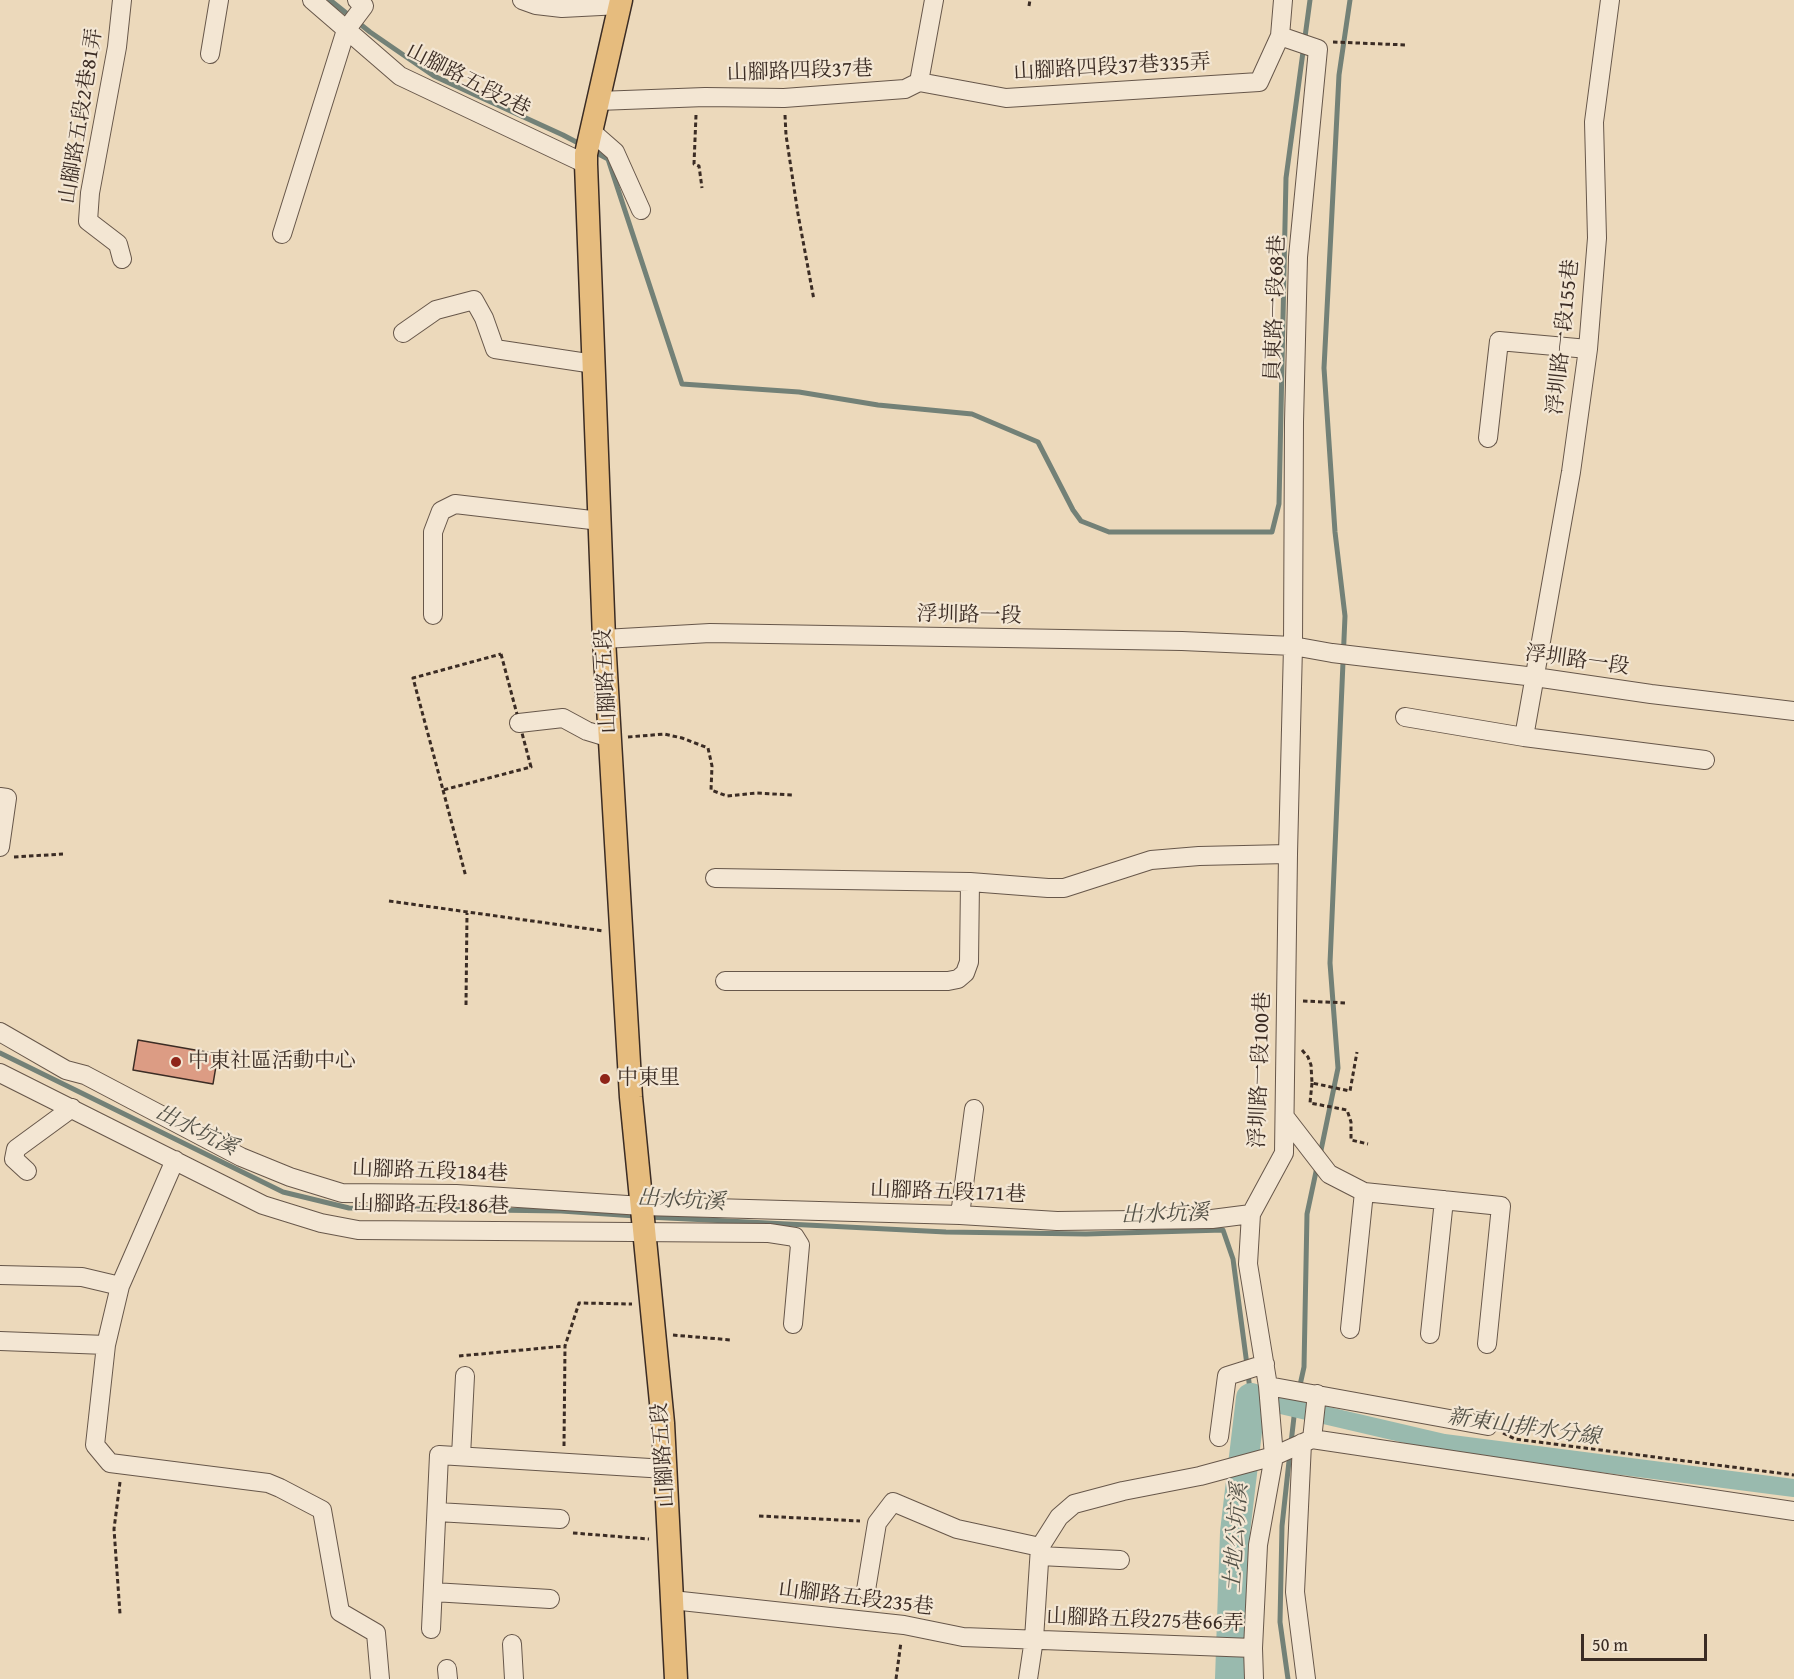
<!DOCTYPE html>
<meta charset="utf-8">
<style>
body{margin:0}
#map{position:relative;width:1794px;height:1679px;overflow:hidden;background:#ecd9bb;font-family:"Gentium Book Plus",serif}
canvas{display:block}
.scale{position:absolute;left:1581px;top:1634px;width:126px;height:27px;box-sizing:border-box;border:3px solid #3b2c24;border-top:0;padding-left:8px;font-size:18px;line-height:21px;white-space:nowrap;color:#3b2c24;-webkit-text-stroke:4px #f3e6d3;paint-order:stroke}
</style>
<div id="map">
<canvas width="1794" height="1679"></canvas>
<div class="scale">50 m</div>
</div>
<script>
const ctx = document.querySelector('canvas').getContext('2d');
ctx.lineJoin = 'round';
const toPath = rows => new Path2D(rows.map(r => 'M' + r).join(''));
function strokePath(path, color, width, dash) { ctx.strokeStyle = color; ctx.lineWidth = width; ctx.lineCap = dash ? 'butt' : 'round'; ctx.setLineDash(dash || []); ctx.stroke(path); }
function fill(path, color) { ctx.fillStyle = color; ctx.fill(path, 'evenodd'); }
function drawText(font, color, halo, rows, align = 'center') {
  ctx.font = font + ' "Gentium Book Plus","Noto Serif TC",serif'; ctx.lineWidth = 4.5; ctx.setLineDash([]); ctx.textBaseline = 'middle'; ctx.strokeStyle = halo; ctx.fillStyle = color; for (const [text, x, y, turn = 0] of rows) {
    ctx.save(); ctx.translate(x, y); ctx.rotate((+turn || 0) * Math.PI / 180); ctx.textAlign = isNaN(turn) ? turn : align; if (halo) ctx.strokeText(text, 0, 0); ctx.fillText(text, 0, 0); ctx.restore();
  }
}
strokePath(toPath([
 [330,0,370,32,434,76,563,135,582,145],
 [593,151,608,159,682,384,799,392,878,405,972,414,1038,442,1073,510,1081,521,1109,532,1272,532,1279,504,1286,178,1310,0],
 [0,1053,283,1192,349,1208,561,1211,636,1216],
 [1320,1155,1338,1068,1330,963,1345,616,1335,532,1324,368,1339,75,1350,0],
 [648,1217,946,1232,1086,1234,1223,1230,1233,1259,1247,1365],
 [1248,1374,1251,1398],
 [1291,1443,1295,1408,1304,1367,1307,1214,1317,1167],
 [1288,1679,1280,1622,1282,1526,1290,1452]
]), '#738177', 5);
strokePath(toPath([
 [1251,1398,1444,1443,1794,1488]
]), '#99baae', 18);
strokePath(toPath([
 [1230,1679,1235,1532,1251,1398]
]), '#99baae', 30);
const building = toPath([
 [138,1040,218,1054,213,1084,133,1070,138,1040]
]);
fill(building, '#dc9c84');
strokePath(building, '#3b2c24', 1.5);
const minor = toPath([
 [312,0,400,76,586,164],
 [522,0,536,5,562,8,620,5],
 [210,54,219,0],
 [919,82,1006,98,1259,82,1280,36],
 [919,82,934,0],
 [598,101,705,97,784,98,905,89,919,82],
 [591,131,615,152,641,210],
 [282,234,346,30,364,6,357,0],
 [122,259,118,244,88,221,90,193,117,47,122,0],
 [403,333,436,310,474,300,484,318,495,349,594,364],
 [1488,438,1499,341,1588,349],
 [433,615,433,532,441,511,455,504,600,521],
 [604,639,710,633,1182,641,1293,646,1332,653,1535,677,1651,694,1794,711],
 [1405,717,1524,737,1705,760],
 [519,723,563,718,587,731,610,738],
 [1524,737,1571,472,1588,349,1597,238,1594,122,1610,0],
 [0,797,7,798,0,847],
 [715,878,970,882,1048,888,1064,888,1151,860,1199,856,1288,854],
 [725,981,948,981,958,979,965,973,969,962,970,882],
 [0,1032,66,1070,85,1075,241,1157,290,1177,342,1193,456,1194,643,1206,960,1215,1057,1221,1212,1219,1251,1214],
 [0,1073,263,1205,321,1223,358,1230,769,1233,795,1237,800,1245,793,1324],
 [1285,1117,1329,1174,1364,1192,1501,1206,1487,1344],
 [175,1160,120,1286,106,1345,95,1445,110,1463,268,1483,280,1488,322,1510,340,1612,376,1633,380,1679],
 [27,1171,14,1159,16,1149,72,1108],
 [960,1215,974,1109],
 [0,1275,82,1277,120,1286],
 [1350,1329,1364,1192],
 [1430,1334,1444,1200],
 [0,1341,106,1345],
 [1268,1386,1488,1426],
 [1219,1437,1227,1376,1265,1364],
 [1312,1439,1317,1394],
 [1302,1443,1295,1592,1306,1679],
 [461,1456,465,1376],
 [437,1512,560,1519],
 [1040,1556,1120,1560],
 [866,1590,877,1523,893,1502,957,1529,1040,1547],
 [433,1592,550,1599],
 [672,1600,904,1625,963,1637,1253,1648],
 [431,1629,439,1455,666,1469],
 [512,1644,514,1679],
 [447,1669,448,1679],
 [1028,1679,1034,1639,1040,1547,1059,1517,1074,1504,1123,1491,1200,1476,1274,1456,1312,1439,1794,1511],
 [1254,1679,1253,1648,1258,1545,1274,1456,1268,1386,1248,1264,1251,1214,1284,1153,1288,854,1293,646,1294,422,1298,257,1318,49,1280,36,1283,0]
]);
const major = toPath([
 [621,0,586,154,586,164,604,639,631,1097,663,1423,676,1679]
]);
strokePath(minor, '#67574a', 20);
strokePath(major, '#3b2c24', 25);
strokePath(toPath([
 [1029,6,1030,0],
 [1333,42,1407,45],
 [696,115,694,164,699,166,702,188],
 [785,115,786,135,798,214,814,300],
 [501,654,531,767,443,790,413,678,501,654],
 [628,737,664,734,682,738,708,748,712,766,711,790,727,796,756,793,793,795],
 [443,790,466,877],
 [14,857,63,854],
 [389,901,604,931],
 [1303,1001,1347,1003],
 [466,1005,467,913],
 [1302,1050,1308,1057,1311,1065,1312,1083,1350,1091,1357,1052],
 [1312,1083,1310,1103,1347,1110,1351,1122,1351,1140,1368,1144],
 [673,1335,731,1340],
 [459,1356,565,1346],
 [1503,1433,1515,1439,1794,1475],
 [564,1446,565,1346,579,1303,632,1304],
 [120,1482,114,1529,120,1614],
 [759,1516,860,1521],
 [573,1533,649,1539],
 [896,1679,901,1642]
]), '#3b2c24', 3, [4.5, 3]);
strokePath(minor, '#f3e6d3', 18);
strokePath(major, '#e6bc7e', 22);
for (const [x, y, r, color] of [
 [176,1062,6,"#8f2418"],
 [605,1079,6,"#8f2418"]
]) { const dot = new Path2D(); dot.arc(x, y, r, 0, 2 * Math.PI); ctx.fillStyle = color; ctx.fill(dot); strokePath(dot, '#f3e6d3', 2); }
drawText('21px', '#3b2c24', '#f3e6d3', [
 ["山腳路四段37巷335弄",1112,68,-3],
 ["山腳路四段37巷",800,72,-2],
 ["山腳路五段2巷",468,81,27],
 ["山腳路五段2巷81弄",82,116,-81],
 ["員東路一段68巷",1276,308,-88],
 ["浮圳路一段155巷",1564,337,-84],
 ["浮圳路一段",969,616,1],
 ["浮圳路一段",1577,661,8],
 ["山腳路五段",607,681,-93],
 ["浮圳路一段100巷",1261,1070,-88],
 ["山腳路五段184巷",430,1172,2],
 ["山腳路五段171巷",948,1193,2],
 ["山腳路五段186巷",431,1206,1],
 ["山腳路五段",664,1455,-94],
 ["山腳路五段235巷",856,1599,7],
 ["山腳路五段275巷66弄",1145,1621,2]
]);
drawText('21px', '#3b2c24', '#f3e6d3', [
 ["中東社區活動中心",188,1062],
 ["中東里",617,1079]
], 'left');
drawText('italic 22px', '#525046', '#f3e6d3', [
 ["出水坑溪",196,1131,26],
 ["出水坑溪",681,1201,3],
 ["出水坑溪",1165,1215,-2],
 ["新東山排水分線",1524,1428,8],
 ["土地公坑溪",1237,1538,-86]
]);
</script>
